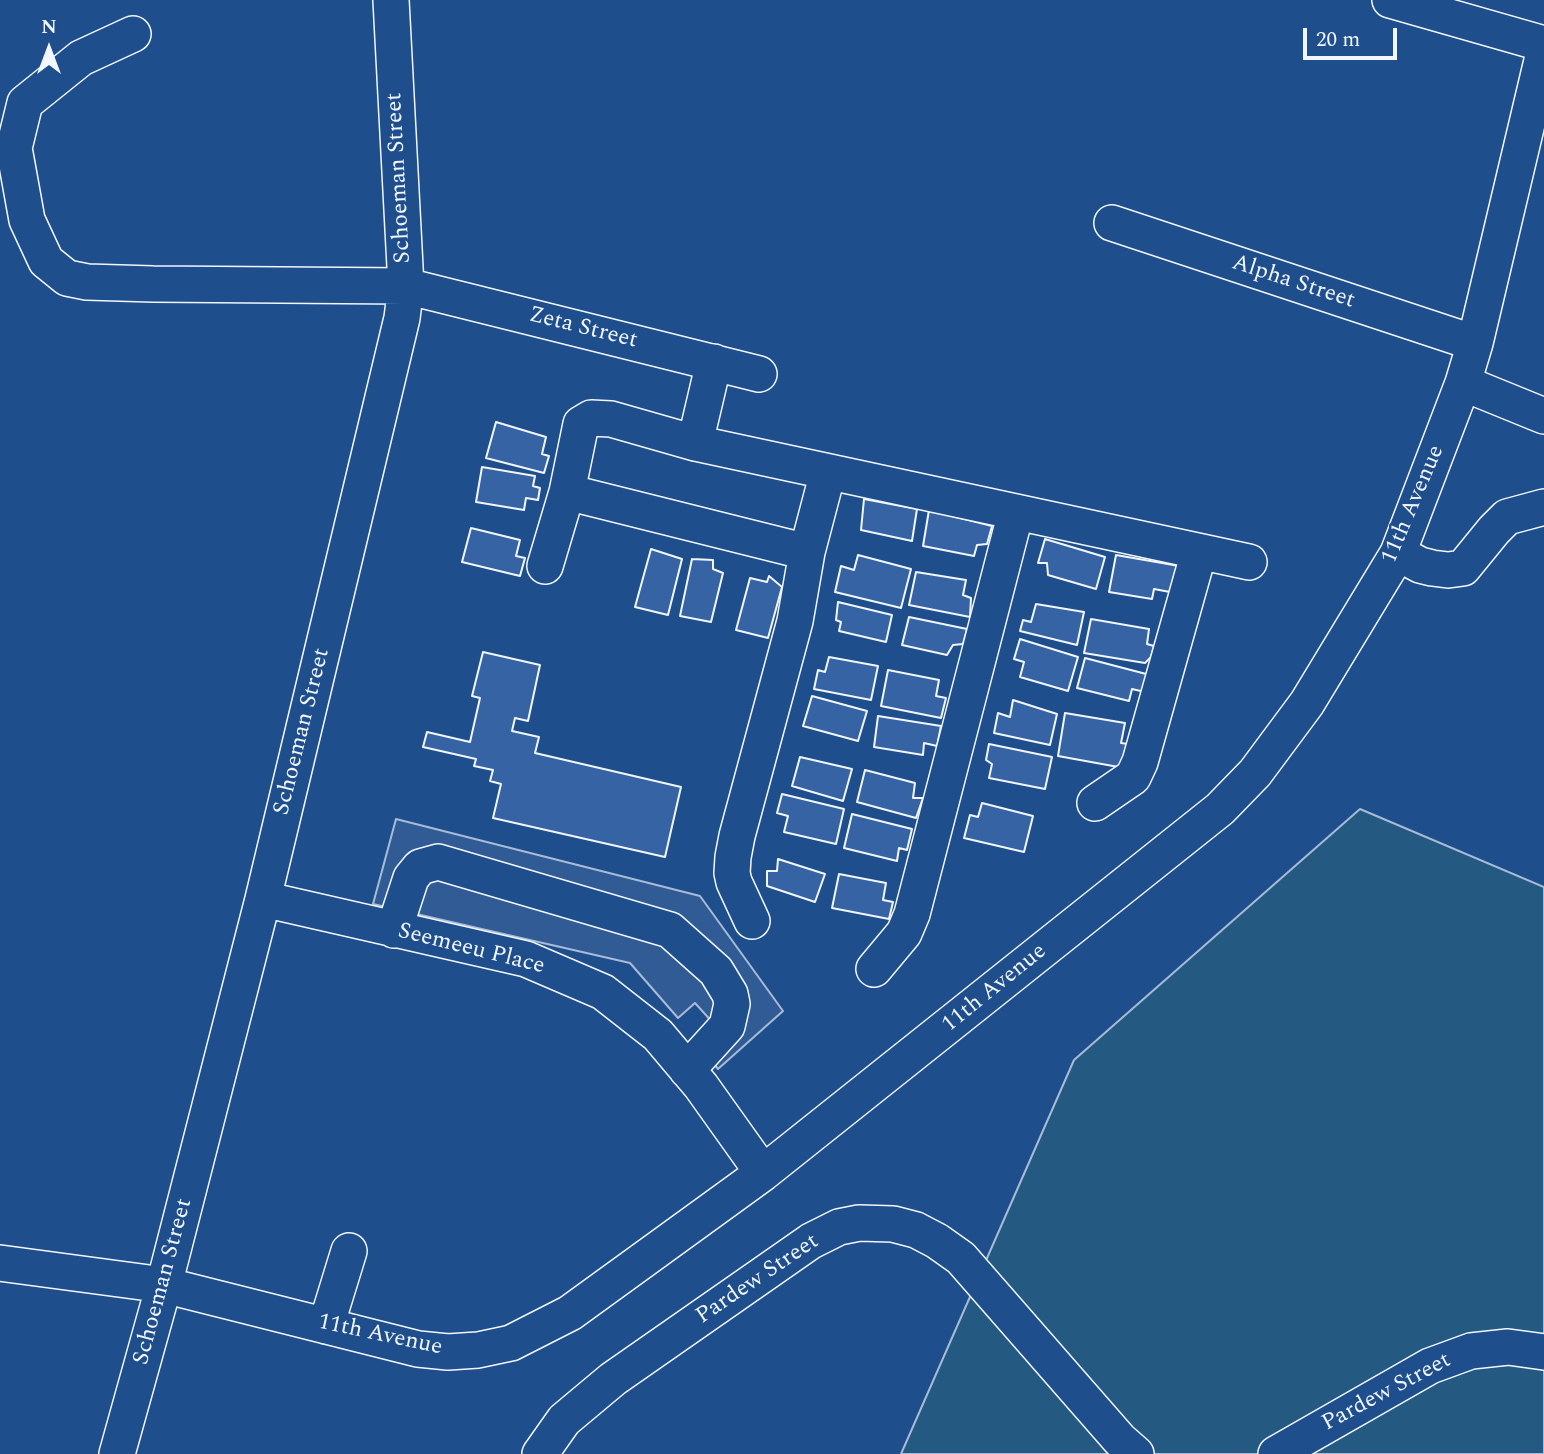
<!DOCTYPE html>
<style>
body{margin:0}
#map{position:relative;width:1544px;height:1454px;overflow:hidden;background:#1f4e8c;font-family:Spectral,serif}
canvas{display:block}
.north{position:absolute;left:14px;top:14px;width:70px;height:70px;-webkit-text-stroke:5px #1f4e8c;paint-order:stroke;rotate:0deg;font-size:19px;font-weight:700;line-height:28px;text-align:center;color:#f2f6ff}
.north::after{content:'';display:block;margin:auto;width:24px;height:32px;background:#f2f6ff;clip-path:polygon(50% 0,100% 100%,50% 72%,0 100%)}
.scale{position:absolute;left:1303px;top:28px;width:94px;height:32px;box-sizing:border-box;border:4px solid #f2f6ff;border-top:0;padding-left:9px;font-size:21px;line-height:24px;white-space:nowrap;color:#f2f6ff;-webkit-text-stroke:5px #1f4e8c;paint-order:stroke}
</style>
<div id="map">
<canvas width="1544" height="1454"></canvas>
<div class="north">N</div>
<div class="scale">20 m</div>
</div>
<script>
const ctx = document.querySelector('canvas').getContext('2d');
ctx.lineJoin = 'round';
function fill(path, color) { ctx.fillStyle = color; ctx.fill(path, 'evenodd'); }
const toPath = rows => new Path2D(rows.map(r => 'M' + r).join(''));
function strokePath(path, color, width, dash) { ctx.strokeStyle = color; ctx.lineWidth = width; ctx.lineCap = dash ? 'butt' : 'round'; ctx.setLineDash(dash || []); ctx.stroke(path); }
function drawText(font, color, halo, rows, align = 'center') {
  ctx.font = font + ' Spectral,serif'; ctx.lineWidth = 5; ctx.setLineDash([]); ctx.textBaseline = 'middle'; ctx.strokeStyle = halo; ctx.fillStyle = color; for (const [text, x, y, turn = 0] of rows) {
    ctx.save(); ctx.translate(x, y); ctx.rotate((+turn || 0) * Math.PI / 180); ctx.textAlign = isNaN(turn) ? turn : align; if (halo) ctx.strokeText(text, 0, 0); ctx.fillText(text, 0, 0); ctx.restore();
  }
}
const green = toPath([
 [1360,809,1544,887,1544,1454,901,1454,1074,1060,1360,809]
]);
fill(green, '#245a82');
strokePath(green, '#a8bbd7', 2);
const parking = toPath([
 [396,819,700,896,783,1011,718,1069,694,1040,714,1024,695,1003,678,1018,630,963,373,904,396,819]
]);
fill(parking, '#305b95');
strokePath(parking, '#a8bbd7', 2);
const building = toPath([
 [496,422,546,437,542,454,549,456,544,473,486,458,496,422],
 [482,467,535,476,533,486,540,488,538,500,526,498,524,510,476,502,482,467],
 [864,499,917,509,912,541,861,530,864,499],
 [929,510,992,526,987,544,977,545,974,556,923,546,929,510],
 [471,528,520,540,516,556,525,558,520,576,462,562,471,528],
 [1045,539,1105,557,1096,589,1048,575,1047,563,1038,563,1045,539],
 [651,549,682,559,668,615,635,607,651,549],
 [858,555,911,569,901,608,835,592,841,566,854,570,858,555],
 [1116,555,1185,567,1170,592,1154,589,1152,599,1109,592,1116,555],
 [692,559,713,560,713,569,723,573,711,622,680,616,692,559],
 [916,572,966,580,963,595,971,598,970,617,909,605,916,572],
 [769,576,782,587,768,638,736,630,750,578,767,582,769,576],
 [838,602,892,615,886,642,839,631,841,622,836,620,838,602],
 [1036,604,1084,612,1077,645,1020,631,1023,620,1031,622,1036,604],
 [909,617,967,629,963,644,953,645,947,655,902,645,909,617],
 [1091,619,1149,629,1147,644,1154,646,1151,657,1145,663,1084,653,1091,619],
 [1020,639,1078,657,1068,691,1020,677,1024,662,1014,659,1020,639],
 [483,652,540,665,528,721,515,718,512,731,539,737,535,753,681,787,665,857,493,818,501,784,490,781,493,770,474,766,476,759,423,747,427,732,470,742,480,698,472,696,483,652],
 [829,657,878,666,871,700,814,689,818,670,825,672,829,657],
 [1085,658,1150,675,1145,692,1132,689,1129,701,1077,688,1085,658],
 [888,670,939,680,936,696,946,698,941,718,881,706,888,670],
 [812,696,867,711,858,741,803,726,812,696],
 [1013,700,1057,714,1050,745,994,733,998,713,1010,717,1013,700],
 [1065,713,1125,723,1121,743,1128,744,1124,768,1058,756,1065,713],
 [878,716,941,726,937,746,924,743,923,755,874,747,878,716],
 [989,744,1052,757,1045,789,989,778,992,764,986,760,989,744],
 [800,757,852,769,843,801,792,786,800,757],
 [865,770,915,783,913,798,923,798,916,818,857,802,865,770],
 [782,794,844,809,836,844,784,832,788,816,777,813,782,794],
 [982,803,1033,816,1024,852,964,838,970,815,978,817,982,803],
 [852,814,912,829,907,850,899,848,897,861,844,848,852,814],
 [778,859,825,874,815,902,767,886,767,871,777,871,778,859],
 [839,874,886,883,883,900,893,902,889,919,832,908,839,874]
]);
fill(building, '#3563a3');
strokePath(building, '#f2f6ff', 2);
const minor = toPath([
 [1390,0,1544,44],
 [133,34,81,58,25,103,14,148,27,220,46,261,67,278,87,282,153,284,406,286,759,374],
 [1112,223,1475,343],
 [1463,383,1544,416],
 [695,443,714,362],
 [807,552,567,492,581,424,591,418,611,419,695,443,1249,562],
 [1398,553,1420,565,1432,568,1448,570,1463,568,1494,530,1507,517,1544,507],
 [545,566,567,492],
 [1095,803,1133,777,1140,762,1199,552],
 [263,899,526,959,603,992,658,1035,701,1086,763,1173],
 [752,921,734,882,732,873,733,857,737,836,795,621,807,552,828,472],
 [394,930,411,878,420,867,438,862,670,930,716,971,730,994,732,1004,727,1026,687,1070],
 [874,969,904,933,912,914,1016,512],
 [0,1263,164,1285,418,1349,448,1352,478,1350,511,1343,570,1313,763,1173,1220,809,1255,773,1307,703,1398,553,1463,383,1475,343,1544,52],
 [326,1326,349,1251],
 [117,1454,164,1285,263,899,402,318,406,286,391,0],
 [540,1454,564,1420,613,1379,811,1241,839,1227,859,1223,893,1224,916,1230,937,1241,961,1258,1120,1440,1136,1454],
 [1276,1454,1430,1366,1471,1351,1508,1347,1544,1352]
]);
strokePath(minor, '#f2f6ff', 38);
strokePath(minor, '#1f4e8c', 35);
drawText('23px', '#f2f6ff', '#1f4e8c', [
 ["Schoeman Street",400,178,-93],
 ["Alpha Street",1293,283,18],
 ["Zeta Street",583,329,14],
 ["11th Avenue",1414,505,-67],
 ["Schoeman Street",303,732,-76],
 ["Seemeeu Place",471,950,14],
 ["11th Avenue",995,989,-39],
 ["Pardew Street",758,1280,-34],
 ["Schoeman Street",164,1282,-75],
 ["11th Avenue",380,1336,12],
 ["Pardew Street",1387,1393,-28]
]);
</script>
